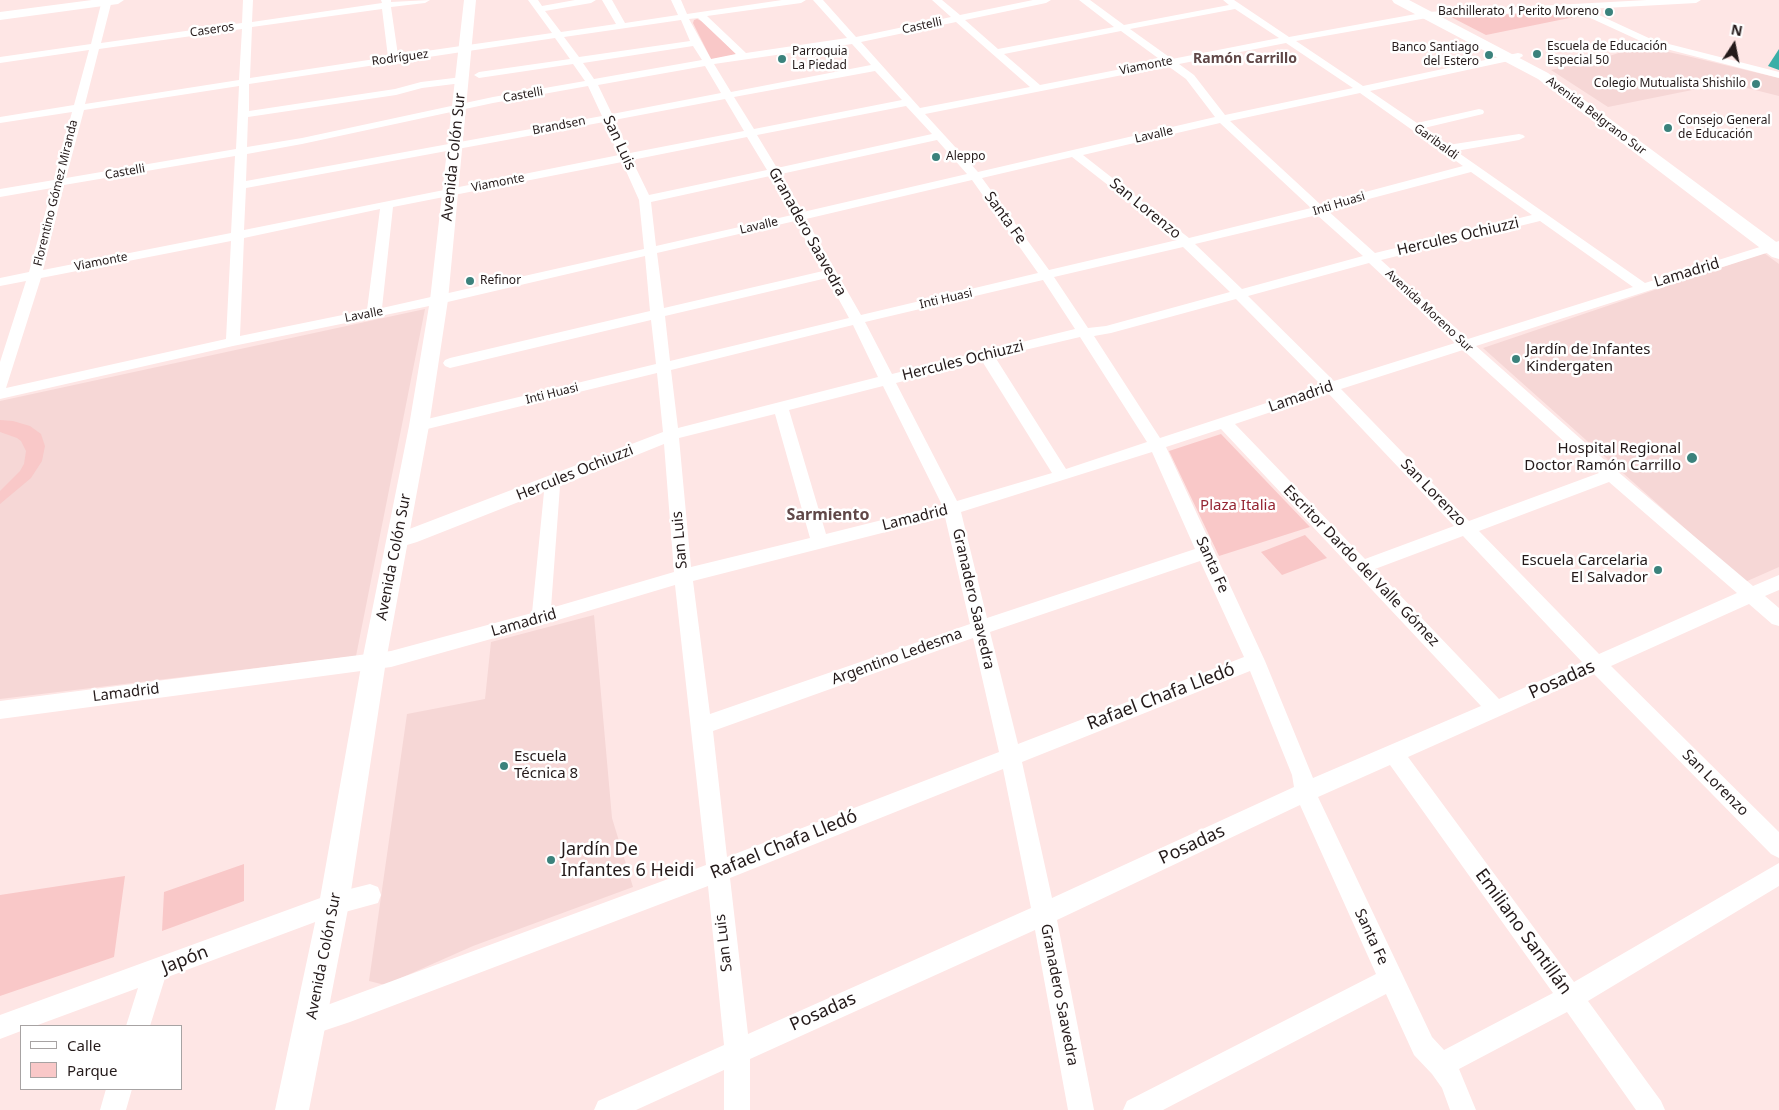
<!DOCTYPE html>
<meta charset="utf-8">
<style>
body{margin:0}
#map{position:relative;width:1779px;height:1110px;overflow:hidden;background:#fee6e5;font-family:"Noto Sans",sans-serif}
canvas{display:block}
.legend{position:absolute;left:20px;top:1025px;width:162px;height:65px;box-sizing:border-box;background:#fff;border:1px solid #a7a3a3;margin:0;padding:6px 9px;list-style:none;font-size:15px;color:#241a1a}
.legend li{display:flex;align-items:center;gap:10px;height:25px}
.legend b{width:25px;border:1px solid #a7a3a3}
.north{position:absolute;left:1709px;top:20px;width:50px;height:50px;-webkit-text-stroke:4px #fff;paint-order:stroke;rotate:11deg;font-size:14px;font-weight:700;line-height:20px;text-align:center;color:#241a1a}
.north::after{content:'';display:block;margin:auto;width:18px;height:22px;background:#241a1a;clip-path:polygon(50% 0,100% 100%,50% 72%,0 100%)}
</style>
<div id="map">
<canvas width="1779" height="1110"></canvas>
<ul class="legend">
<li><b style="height:6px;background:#fff"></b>Calle</li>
<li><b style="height:14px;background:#f9c8c8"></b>Parque</li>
</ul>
<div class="north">N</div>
</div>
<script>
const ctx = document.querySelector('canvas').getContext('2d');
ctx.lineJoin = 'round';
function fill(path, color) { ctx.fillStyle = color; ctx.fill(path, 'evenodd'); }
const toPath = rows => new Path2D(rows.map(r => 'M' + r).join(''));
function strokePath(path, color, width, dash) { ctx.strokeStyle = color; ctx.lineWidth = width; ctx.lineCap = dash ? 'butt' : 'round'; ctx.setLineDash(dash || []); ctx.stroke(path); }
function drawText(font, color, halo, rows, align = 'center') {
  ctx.font = font + ' "Noto Sans",sans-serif'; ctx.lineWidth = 5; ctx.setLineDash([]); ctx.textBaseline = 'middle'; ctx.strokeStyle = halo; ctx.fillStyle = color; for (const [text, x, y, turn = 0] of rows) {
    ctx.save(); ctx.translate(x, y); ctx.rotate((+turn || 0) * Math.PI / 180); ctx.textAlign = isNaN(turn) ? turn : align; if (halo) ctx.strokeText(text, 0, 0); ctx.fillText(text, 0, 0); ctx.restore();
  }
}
fill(toPath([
 [1640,46,1687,56,1779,78,1779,96,1727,83,1608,107,1551,70,1597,60],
 [1764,253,1779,264,1779,567,1745,582,1483,348],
 [425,309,356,656,0,699,0,401],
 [594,615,612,818,633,887,473,946,385,985,369,981,407,714,485,699,491,642]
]), '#f6d7d6');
fill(toPath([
 [1575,11,1584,15,1486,35,1451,17],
 [697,19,704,22,738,56,712,61,693,23,694,20],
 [0,420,13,421,30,426,41,434,45,446,42,461,31,478,0,504,0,491,20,471,24,464,26,451,21,441,17,438,0,432],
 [1221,434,1310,527,1219,556,1169,451],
 [1305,535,1327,558,1282,575,1261,552],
 [244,864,244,901,162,931,164,892],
 [125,876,114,957,0,996,0,895]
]), '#f9c8c8');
fill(toPath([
 [102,0,112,0,101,43,242,23,243,0,253,0,252,22,382,3,381,0,391,0,391,2,430,0,425,3,391,7,398,55,552,33,528,0,538,0,542,6,575,0,596,0,591,3,545,11,561,32,616,24,602,0,612,0,625,23,678,15,671,0,681,0,687,14,782,0,806,0,801,3,707,16,746,53,847,38,813,0,823,0,856,37,951,17,932,0,942,0,960,15,1033,0,1051,0,1046,3,965,20,998,49,1114,27,1079,0,1090,0,1124,25,1229,5,1223,0,1234,0,1289,37,1427,12,1647,0,1701,0,1696,3,1586,9,1653,40,1779,72,1779,78,1647,44,1573,10,1427,18,1296,41,1363,86,1518,53,1522,54,1523,56,1518,59,1370,91,1417,123,1479,109,1483,110,1484,112,1483,114,1424,128,1448,145,1519,134,1523,135,1525,137,1519,140,1456,151,1645,283,1779,241,1779,249,1476,346,1617,471,1753,586,1779,575,1779,590,1765,596,1779,608,1779,626,1772,624,1749,604,1611,666,1779,832,1779,858,1771,854,1594,674,1408,757,1574,982,1779,863,1779,886,1588,1001,1661,1101,1665,1110,1636,1110,1567,1012,1459,1069,1476,1110,1450,1110,1442,1088,1432,1074,1414,1055,1386,994,1163,1110,1123,1110,1127,1101,1376,974,1300,805,1057,920,1094,1110,1068,1110,1035,930,750,1059,750,1110,724,1110,724,1070,636,1110,594,1110,598,1101,724,1045,708,886,350,1022,311,1035,302,1032,299,1023,302,1014,311,1011,706,865,675,585,541,625,391,667,0,719,0,701,391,651,532,613,544,492,417,542,397,548,391,546,388,541,391,536,663,432,657,373,419,431,414,430,411,426,414,422,419,421,656,364,651,320,450,368,445,366,443,363,445,360,450,358,650,311,645,256,439,304,233,346,0,399,0,362,26,281,0,286,0,278,29,272,52,188,0,197,0,189,54,180,72,112,0,123,0,117,74,105,89,50,0,63,0,57,91,44,102,0],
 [382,9,388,57,250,78,252,27,382,9],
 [1235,9,1279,38,1172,59,1130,29,1235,9],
 [698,18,736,54,711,59,689,19,698,18],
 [681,20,690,41,579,57,564,37,681,20],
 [956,22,1030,87,920,108,861,42,956,22],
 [242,29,239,80,85,104,99,49,242,29],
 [1121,31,1162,61,1040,85,1004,54,1121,31],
 [555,38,570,59,479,72,474,75,479,78,573,64,585,81,493,97,302,138,247,147,248,117,396,95,422,88,462,83,467,80,462,77,421,82,395,89,249,111,249,84,555,38],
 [1286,43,1353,88,1225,115,1194,75,1179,64,1286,43],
 [852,44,871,65,731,92,714,64,852,44],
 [693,46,702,60,594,79,583,63,693,46],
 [705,66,721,93,612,114,598,85,705,66],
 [1168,66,1186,79,1215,117,978,172,925,114,1168,66],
 [875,71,902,100,754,129,734,97,875,71],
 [239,86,236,149,66,178,84,110,239,86],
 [588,86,602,116,246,181,247,154,302,144,493,103,588,86],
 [1360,93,1463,166,1320,204,1230,121,1360,93],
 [725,99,744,131,630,153,614,120,725,99],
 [906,106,932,134,777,168,757,135,906,106],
 [604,122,619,155,244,230,246,188,604,122],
 [1220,123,1311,208,1189,238,1083,155,1220,123],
 [747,137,767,170,649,195,632,160,747,137],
 [937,140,967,174,803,212,781,174,937,140],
 [235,156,231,233,43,270,64,185,235,156],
 [1072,157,1154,221,1177,240,1049,270,982,178,1072,157],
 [622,162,639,200,644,249,382,308,393,207,622,162],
 [1471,172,1532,215,1375,253,1327,210,1471,172],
 [770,176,792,215,656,246,651,202,770,176],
 [972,180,1038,273,861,315,806,219,972,180],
 [380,209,367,310,240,336,244,238,380,209],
 [1317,215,1363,256,1242,289,1195,244,1317,215],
 [795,221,823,271,664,308,657,253,795,221],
 [1540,221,1633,287,1468,339,1381,260,1540,221],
 [231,241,226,339,6,388,41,278,231,241],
 [1183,247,1230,292,1106,326,1088,328,1054,277,1183,247],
 [1369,263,1455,343,1334,381,1248,296,1369,263],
 [827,278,849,318,670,361,665,316,827,278],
 [1043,280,1075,329,892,374,865,322,1043,280],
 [1236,299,1321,385,1160,438,1094,336,1111,333,1236,299],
 [853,325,878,377,678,428,671,370,853,325],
 [1080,337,1147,442,1066,469,995,357,1080,337],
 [1463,350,1599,473,1469,521,1341,389,1463,350],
 [982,361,1052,473,957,501,896,383,982,361],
 [883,386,942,505,826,534,789,410,883,386],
 [1328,393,1454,526,1365,559,1235,424,1328,393],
 [775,414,810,538,691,567,679,438,775,414],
 [1221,429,1481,706,1313,778,1265,661,1166,447,1221,429],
 [664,444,674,572,551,608,560,486,664,444],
 [1152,452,1195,549,987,618,961,512,1152,452],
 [1609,482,1737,593,1599,654,1479,531,1609,482],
 [945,517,970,624,710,714,693,581,945,517],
 [1463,536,1582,662,1499,699,1375,569,1463,536],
 [1200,561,1244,657,1018,744,990,632,1200,561],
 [973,638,999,752,727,857,713,731,973,638],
 [1250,671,1292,775,1294,787,1052,898,1022,762,1250,671],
 [1390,765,1553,993,1444,1050,1432,1037,1318,797,1390,765],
 [1003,769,1031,908,748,1034,730,878,1003,769],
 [370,884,378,887,381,895,378,903,334,915,165,978,150,1026,126,1026,138,988,35,1026,21,1026,21,1031,0,1039,0,1015,334,893,370,884],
 [106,1089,132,1089,126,1110,100,1110,106,1089]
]), '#fff');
fill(toPath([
 [92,0,124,0,118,4,0,20,0,12,92,0],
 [464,0,476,0,448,300,429,426,386,661,349,904,309,1110,275,1110,319,904,362,661,409,426,430,300,464,0]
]), '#fff');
fill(toPath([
 [1392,0,1409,0,1548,73,1779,244,1779,259,1772,257,1538,79,1394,3,1392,0]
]), '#fff');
fill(toPath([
 [1779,49,1779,70,1768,66]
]), '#3aafa7');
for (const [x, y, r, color] of [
 [1609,12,5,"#3b827c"],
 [1537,54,5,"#3b827c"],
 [1489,55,5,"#3b827c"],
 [782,59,5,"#3b827c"],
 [1756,84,5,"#3b827c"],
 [1668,128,5,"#3b827c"],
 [936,157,5,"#3b827c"],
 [470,281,5,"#3b827c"],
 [1516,359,5,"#3b827c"],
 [1692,458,6,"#3b827c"],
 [1658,570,5,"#3b827c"],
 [504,766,5,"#3b827c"],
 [551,860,5,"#3b827c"]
]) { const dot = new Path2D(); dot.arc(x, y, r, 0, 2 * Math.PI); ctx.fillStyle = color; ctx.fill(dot); strokePath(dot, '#fff', 2); }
drawText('12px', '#241a1a', '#fff', [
 ["Bachillerato 1 Perito Moreno",1599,12,"right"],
 ["Escuela de Educación",1547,47],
 ["Especial 50",1547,61],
 ["Banco Santiago",1479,48,"right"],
 ["del Estero",1479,62,"right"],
 ["Parroquia",792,52],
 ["La Piedad",792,66],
 ["Colegio Mutualista Shishilo",1746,84,"right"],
 ["Consejo General",1678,121],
 ["de Educación",1678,135],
 ["Aleppo",946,157],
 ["Refinor",480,281]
], 'left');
drawText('12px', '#241a1a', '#fff', [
 ["Castelli",922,26,-12],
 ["Caseros",212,30,-8],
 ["Rodríguez",400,58,-8],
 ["Viamonte",1146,66,-11],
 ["Castelli",523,95,-10],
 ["Avenida Belgrano Sur",1596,116,37],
 ["Brandsen",559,126,-11],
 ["Lavalle",1154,135,-13],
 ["Garibaldi",1436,142,36],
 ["Castelli",125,172,-10],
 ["Viamonte",498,183,-11],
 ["Florentino Gómez Miranda",56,193,-76],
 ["Inti Huasi",1339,204,-17],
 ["Lavalle",759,226,-13],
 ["Viamonte",101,262,-11],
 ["Inti Huasi",946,299,-13],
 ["Avenida Moreno Sur",1429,311,43],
 ["Lavalle",364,315,-11],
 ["Inti Huasi",552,394,-14]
]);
drawText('bold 14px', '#604848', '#fff', [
 ["Ramón Carrillo",1245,59]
]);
drawText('15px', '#241a1a', '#fff', [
 ["San Luis",619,143,65],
 ["Avenida Colón Sur",454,157,-84],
 ["San Lorenzo",1145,209,39],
 ["Santa Fe",1005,218,54],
 ["Granadero Saavedra",807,232,61],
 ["Hercules Ochiuzzi",1458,237,-13],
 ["Lamadrid",1687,273,-17],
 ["Hercules Ochiuzzi",963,361,-14],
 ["Lamadrid",1301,397,-19],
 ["Hercules Ochiuzzi",575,473,-22],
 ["San Lorenzo",1433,493,46],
 ["Lamadrid",915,518,-14],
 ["San Luis",680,540,-95],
 ["Avenida Colón Sur",394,557,-79],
 ["Santa Fe",1212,565,66],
 ["Escritor Dardo del Valle Gómez",1361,566,46],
 ["Granadero Saavedra",973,599,77],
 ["Lamadrid",524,623,-16],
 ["Argentino Ledesma",897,657,-20],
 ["Lamadrid",126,693,-7],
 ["San Lorenzo",1715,783,45],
 ["Santa Fe",1371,937,65],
 ["San Luis",724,943,-97],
 ["Avenida Colón Sur",324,956,-79],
 ["Granadero Saavedra",1059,995,79]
]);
drawText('15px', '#241a1a', '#fff', [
 ["Jardín de Infantes",1526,350],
 ["Kindergaten",1526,367],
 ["Hospital Regional",1681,449,"right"],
 ["Doctor Ramón Carrillo",1681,466,"right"],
 ["Escuela Carcelaria",1648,561,"right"],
 ["El Salvador",1648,578,"right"],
 ["Escuela",514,757],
 ["Técnica 8",514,774]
], 'left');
drawText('15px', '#952533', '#fff', [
 ["Plaza Italia",1238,506]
]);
drawText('bold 16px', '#604848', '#fff', [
 ["Sarmiento",828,515]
]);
drawText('18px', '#241a1a', '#fff', [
 ["Posadas",1562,680,-24],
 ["Rafael Chafa Lledó",1161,697,-21],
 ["Rafael Chafa Lledó",784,845,-22],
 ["Posadas",1192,845,-25],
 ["Emiliano Santillán",1523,932,54],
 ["Japón",185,960,-21],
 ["Posadas",823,1012,-24]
]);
drawText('18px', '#241a1a', '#fff', [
 ["Jardín De",561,850],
 ["Infantes 6 Heidi",561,871]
], 'left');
</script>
